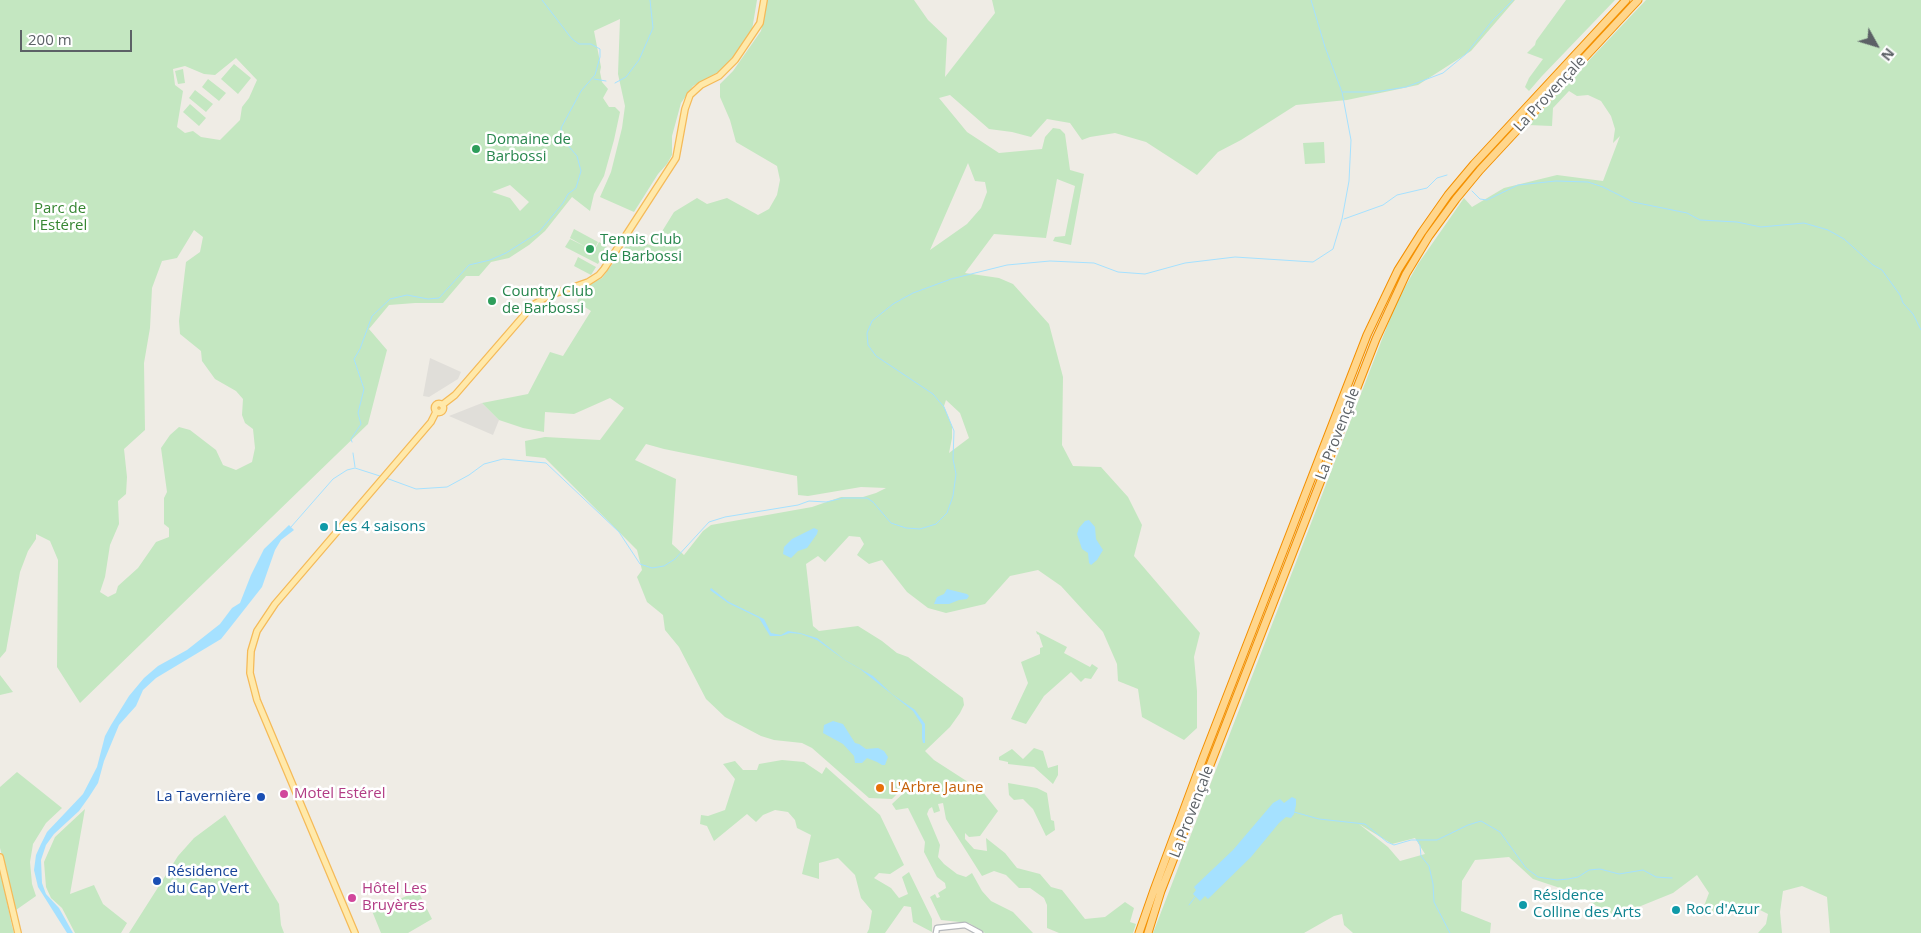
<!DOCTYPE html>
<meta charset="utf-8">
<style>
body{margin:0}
#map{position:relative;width:1921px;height:933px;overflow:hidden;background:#efece5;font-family:"Open Sans",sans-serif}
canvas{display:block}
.north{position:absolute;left:1851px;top:20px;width:50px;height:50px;-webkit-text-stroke:4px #fff;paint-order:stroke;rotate:129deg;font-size:14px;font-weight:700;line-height:20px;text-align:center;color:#5c6166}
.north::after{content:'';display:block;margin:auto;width:18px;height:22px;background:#5c6166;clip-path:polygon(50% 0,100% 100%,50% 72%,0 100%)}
.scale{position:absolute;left:20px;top:30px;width:112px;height:22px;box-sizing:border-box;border:2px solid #5c6166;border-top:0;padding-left:6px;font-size:15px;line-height:18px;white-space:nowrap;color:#5c6166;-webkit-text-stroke:4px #fff;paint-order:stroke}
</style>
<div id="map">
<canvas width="1921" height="933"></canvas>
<div class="north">N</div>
<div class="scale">200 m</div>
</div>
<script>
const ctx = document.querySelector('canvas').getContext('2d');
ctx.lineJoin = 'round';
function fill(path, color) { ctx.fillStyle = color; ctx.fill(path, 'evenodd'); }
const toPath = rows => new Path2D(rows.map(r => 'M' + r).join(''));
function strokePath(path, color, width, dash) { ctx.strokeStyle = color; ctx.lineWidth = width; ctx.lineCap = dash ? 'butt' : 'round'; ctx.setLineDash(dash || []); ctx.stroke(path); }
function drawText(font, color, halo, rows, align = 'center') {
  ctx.font = font + ' "Open Sans",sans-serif'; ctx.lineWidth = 5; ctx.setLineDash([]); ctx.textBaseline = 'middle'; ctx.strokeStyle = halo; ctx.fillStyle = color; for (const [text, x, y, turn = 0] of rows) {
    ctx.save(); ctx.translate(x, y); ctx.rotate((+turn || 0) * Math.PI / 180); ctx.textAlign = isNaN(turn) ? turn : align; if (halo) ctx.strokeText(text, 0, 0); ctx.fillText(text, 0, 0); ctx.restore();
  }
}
fill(toPath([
 [430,358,461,372,458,379,429,397,423,396],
 [482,403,499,420,493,435,449,416]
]), '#e0ded9');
fill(toPath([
 [0,0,757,0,752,30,724,69,693,86,681,103,672,136,672,155,667,164,658,174,634,212,600,197,611,172,622,128,625,106,618,74,620,19,594,31,601,67,600,72,602,82,608,89,603,98,609,107,615,107,620,112,614,140,604,176,594,194,590,211,572,197,545,231,529,245,509,258,491,262,479,276,466,276,443,303,415,303,389,305,369,329,387,350,368,424,80,703,57,667,58,560,50,541,36,534,36,539,28,551,20,572,6,651,0,658],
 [236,58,257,80,249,98,242,107,240,120,220,140,201,137,193,131,185,133,177,127,183,91,175,85,173,69,185,66,204,74,215,75],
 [510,185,529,202,520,211,510,198,492,192],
 [194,230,203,237,200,252,186,262,179,321,180,334,201,351,202,361,215,379,236,391,243,399,242,415,245,423,253,429,255,448,252,462,236,470,223,465,216,450,190,430,179,427,170,435,161,448,167,492,164,498,164,524,169,528,169,537,156,542,138,568,118,586,116,593,108,597,100,592,105,577,110,545,119,524,118,501,126,494,127,477,124,449,145,430,144,363,150,328,152,288,162,261,177,258],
 [767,0,914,0,928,20,947,38,945,77,995,13,992,0,1515,0,1471,51,1418,85,1347,100,1296,105,1241,140,1218,152,1197,175,1146,142,1115,133,1090,137,1082,140,1070,123,1047,119,1031,137,1012,132,989,129,950,95,939,98,967,132,999,153,1042,149,1045,137,1053,128,1060,129,1065,134,1070,170,1084,174,1071,245,1053,241,1055,237,1065,236,1075,186,1057,179,1046,238,994,234,965,273,999,278,1013,284,1049,324,1063,377,1062,445,1073,466,1101,467,1128,497,1142,525,1134,556,1200,633,1194,657,1197,691,1197,728,1184,740,1142,717,1138,689,1118,681,1117,664,1103,632,1061,586,1038,570,1010,576,985,604,946,613,928,608,907,592,882,560,869,564,857,555,864,544,860,537,849,536,825,562,818,556,806,564,813,626,819,631,858,626,882,641,897,653,908,657,963,698,964,705,960,713,950,727,925,751,934,760,982,791,998,811,980,836,969,837,965,833,965,839,974,849,987,851,986,838,1005,853,1017,868,1040,874,1051,887,1062,890,1085,919,1105,917,1125,902,1134,908,1130,922,1136,924,1133,933,1059,933,1047,928,1047,905,1044,898,1030,888,1019,888,1006,875,994,871,982,876,946,819,943,803,938,804,940,811,934,813,932,807,929,809,927,814,940,845,938,857,944,864,957,874,966,877,972,873,982,891,991,901,1013,912,1033,933,985,933,969,923,941,920,930,897,935,894,937,898,940,897,938,893,946,888,945,883,937,877,924,852,925,842,908,808,896,810,892,804,912,785,908,783,892,799,869,798,812,748,802,743,774,740,761,736,725,717,706,699,679,647,665,630,663,615,647,602,637,577,642,570,637,550,545,458,526,456,525,441,545,437,600,440,624,408,610,398,574,414,545,412,544,432,523,428,499,420,482,403,528,394,550,352,563,356,591,311,577,302,584,287,602,278,631,239,653,246,674,212,697,198,707,204,727,198,758,215,769,209,777,195,780,180,777,166,736,142,730,120,720,97,720,84,733,71,761,31],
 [968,163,975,181,985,182,987,192,981,208,967,224,930,250],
 [946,400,960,413,969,438,949,453,952,438,952,426,944,406],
 [646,444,664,449,797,476,798,495,808,496,861,487,886,488,876,493,863,497,841,497,812,507,711,525,703,531,684,555,672,544,676,479,635,460],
 [1566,0,1615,0,1542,76,1529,91,1525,87,1529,78,1543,59,1527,53,1535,45,1536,41],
 [1646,0,1921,0,1921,933,1830,933,1827,897,1802,886,1783,891,1780,912,1782,933,1758,933,1766,924,1768,914,1758,909,1715,912,1701,914,1709,893,1697,875,1673,893,1626,912,1608,914,1581,895,1533,879,1509,857,1475,860,1462,881,1461,911,1491,923,1490,933,1353,933,1344,925,1342,914,1334,916,1304,933,1153,933,1396,303,1418,264,1464,198,1472,207,1504,188,1557,175,1603,181,1620,136,1613,143,1615,129,1611,116,1601,101,1588,95,1577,96,1569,91,1553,108,1552,126,1528,125],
 [1359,824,1392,844,1415,838,1425,854,1400,861,1388,847],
 [234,64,251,78,238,94,221,79],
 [183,69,185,83,178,84,175,71],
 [208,79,226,93,219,101,202,87],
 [195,90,213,104,206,112,189,98],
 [190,104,206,118,199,126,183,112],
 [1324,142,1325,163,1305,164,1303,143],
 [574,229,598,242,590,258,599,242,607,247,598,264,565,247,570,239,586,247,570,238],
 [578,257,596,267,591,275,574,266],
 [1036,631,1067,647,1064,653,1090,667,1092,664,1098,668,1091,679,1085,678,1081,682,1071,672,1044,696,1026,724,1011,719,1028,683,1021,662,1040,654,1040,648,1043,647,1039,635,1037,634],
 [0,675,13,692,0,695],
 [1034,748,1043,751,1048,768,1058,765,1058,775,1053,784,1034,767,1008,764,1008,762,999,760,999,757,1012,749,1023,759],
 [782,760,804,762,822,774,826,767,880,815,904,865,890,874,879,873,874,878,891,888,899,898,908,894,902,877,909,872,932,919,932,932,913,922,911,907,904,906,885,933,867,933,869,929,872,911,861,898,855,875,838,858,819,863,819,879,802,874,811,835,797,828,795,820,788,812,775,810,763,815,756,822,747,814,714,841,707,826,700,824,701,815,708,816,725,810,735,779,723,764,735,761,743,770,757,770,759,764],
 [17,772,62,808,46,823,33,844,30,862,32,884,36,896,16,910,0,848,0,787],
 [1008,783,1037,788,1047,793,1051,820,1054,821,1055,830,1046,836,1033,809,1023,799,1014,800,1009,795],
 [85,809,70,894,94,885,103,904,127,923,121,933,75,933,62,908,51,898,46,887,44,862,55,837],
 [225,815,279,904,281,925,284,933,129,933,178,856,194,838],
 [0,869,12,926,14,933,0,933],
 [418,891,432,919,408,933,381,933,372,911]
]), '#c4e7c1');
fill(toPath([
 [1089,520,1095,527,1096,539,1103,550,1097,560,1091,565,1089,563,1088,553,1082,549,1077,534,1079,528,1085,521],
 [289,525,294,530,281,540,275,550,262,587,229,629,221,639,156,678,143,690,136,706,119,725,104,761,98,783,89,797,79,811,54,834,46,845,41,860,42,883,46,894,59,908,73,933,67,933,38,887,34,870,36,855,41,844,47,832,83,794,97,767,105,736,111,725,129,696,144,678,158,666,187,650,220,624,232,608,240,603,251,575,264,549],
 [814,528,818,530,817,534,807,548,798,551,791,558,783,554,784,547,792,539],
 [711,588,729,602,764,619,771,633,781,635,788,631,800,633,817,638,845,660,873,676,892,694,915,710,925,724,925,743,923,743,922,738,922,725,913,711,860,669,846,661,817,640,801,634,790,633,781,636,770,636,759,618,728,603,710,590],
 [947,589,967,594,969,596,967,599,959,600,949,604,934,604,937,597,944,594],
 [833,721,843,724,855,743,859,744,866,749,878,748,884,751,888,757,885,765,882,765,877,762,867,758,862,763,855,763,854,756,843,744,823,733,824,725],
 [1292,797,1296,799,1296,805,1294,814,1291,818,1286,817,1279,823,1251,857,1208,899,1205,896,1200,901,1193,894,1196,890,1194,887,1233,850,1273,803,1280,799,1284,803]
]), '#a5e1ff');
strokePath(toPath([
 [594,79,606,81],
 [615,83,626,77,639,60,653,28,650,0],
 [1343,92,1375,92,1406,87,1443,73,1466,54,1492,21,1513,0],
 [1472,191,1480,199,1487,200,1518,185,1556,181,1588,182,1603,187,1633,202,1687,213,1700,220,1737,222,1761,227,1804,223,1828,230,1844,239,1873,265,1882,270,1900,295,1903,303,1913,314,1921,330],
 [1344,219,1383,205,1397,195,1427,188,1437,178,1447,175],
 [352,442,351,439,361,424,358,413,364,389,354,359,360,349,372,316,390,299,407,295,428,299,439,298,469,265,490,260,506,253,539,232,563,203,568,194,576,188,581,171,577,156,565,142,561,128,581,91,595,75,600,57,600,49,591,44,579,44,572,39,542,0],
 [353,453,355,467],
 [386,478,416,489,447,487,469,475,484,464,503,459,546,463,619,532,640,564,652,568,664,566,675,559,709,522,725,517,798,505,809,501,826,502,843,498,867,498,873,502,891,523,906,528,920,529,936,524,947,513,953,496,956,474,953,459,954,431,944,407,933,394,876,356,868,345,867,333,872,321,893,304,913,293,951,279,1007,265,1050,261,1094,263,1118,272,1145,274,1185,263,1235,257,1313,262,1333,249,1342,219,1349,181,1351,140,1342,92,1325,47,1311,0],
 [291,527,333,479,347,470,355,468,383,477],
 [1294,812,1319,819,1365,824,1387,842,1394,845,1411,840,1417,840,1420,845,1421,856,1429,866,1433,884,1434,902,1450,933],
 [1417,840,1437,840,1468,825,1481,821,1500,832,1526,868,1538,877,1557,880,1568,879,1578,877,1589,870,1600,869,1619,874,1643,870,1656,877,1672,878],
 [1189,905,1195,897]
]), '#a5e1ff', 1);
const minor = toPath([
 [936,933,937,928,965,925,980,933]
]);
const major = toPath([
 '434.5 408a4.5 4.5 0 1 1 9 0a4.5 4.5 0 1 1-9 0Z',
 [442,405,455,395,533,305,548,296,588,282,599,275,604,269,676,158,685,109,690,95,701,85,719,76,735,60,760,23,764,0],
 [0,857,18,933],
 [355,933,257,700,250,673,251,651,257,631,275,604,431,422,436,412]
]);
const highway = toPath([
 [1139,933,1154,890,1203,758,1367,335,1398,270,1422,232,1448,195,1474,164,1626,0],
 [1148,933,1161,891,1376,339,1406,274,1429,236,1456,199,1480,170,1638,0]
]);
strokePath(minor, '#b5b8bc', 7);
strokePath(major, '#f5ba58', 8);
strokePath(highway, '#f49000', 9);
strokePath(minor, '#fff', 4.5);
strokePath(major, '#ffe9aa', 5.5);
strokePath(highway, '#ffd68c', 7);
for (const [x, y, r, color] of [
 [476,149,5,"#2e9e5b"],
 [590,249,5,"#2e9e5b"],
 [492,301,5,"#2e9e5b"],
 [324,527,5,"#0f9aa8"],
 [880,788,5,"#e8710a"],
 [284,794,5,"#d1479c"],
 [261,797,5,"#1a4fb4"],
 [157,881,5,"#1a4fb4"],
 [352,898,5,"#d1479c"],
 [1523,905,5,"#0f9aa8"],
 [1676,910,5,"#0f9aa8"]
]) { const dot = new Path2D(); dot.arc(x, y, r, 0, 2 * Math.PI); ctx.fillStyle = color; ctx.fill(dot); strokePath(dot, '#fff', 2); }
drawText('15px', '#5c6166', '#fff', [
 ["La Provençale",1550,94,-47],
 ["La Provençale",1338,434,-69],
 ["La Provençale",1192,812,-69]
]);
drawText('15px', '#27864d', '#fff', [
 ["Domaine de",486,140],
 ["Barbossi",486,157],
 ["Tennis Club",600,240],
 ["de Barbossi",600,257],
 ["Country Club",502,292],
 ["de Barbossi",502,309]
], 'left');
drawText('15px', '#378633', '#fff', [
 ["Parc de",60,209],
 ["l'Estérel",60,226]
]);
drawText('15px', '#0d838f', '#fff', [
 ["Les 4 saisons",334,527],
 ["Résidence",1533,896],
 ["Colline des Arts",1533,913],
 ["Roc d'Azur",1686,910]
], 'left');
drawText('15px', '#c56008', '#fff', [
 ["L'Arbre Jaune",890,788]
], 'left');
drawText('15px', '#b23c85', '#fff', [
 ["Motel Estérel",294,794],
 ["Hôtel Les",362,889],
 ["Bruyères",362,906]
], 'left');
drawText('15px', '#164399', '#fff', [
 ["La Tavernière",251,797],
 ["Résidence",167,872,"left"],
 ["du Cap Vert",167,889,"left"]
], 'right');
</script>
